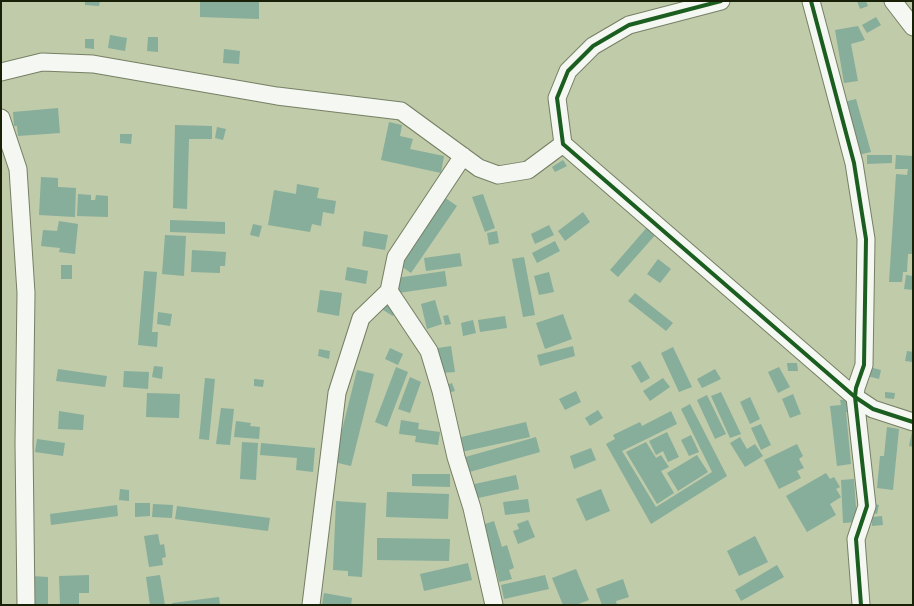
<!DOCTYPE html>
<style>
body{margin:0}
#map{position:relative;width:914px;height:606px;overflow:hidden;background:#bfcba9;font-family:Lato,sans-serif}
canvas{display:block}
.frame{position:absolute;inset:0;border:2px solid #182007;pointer-events:none}
</style>
<div id="map">
<canvas width="914" height="606"></canvas>
<div class="frame"></div>
</div>
<script>
const ctx = document.querySelector('canvas').getContext('2d');
ctx.lineJoin = 'round';
function fill(path, color) { ctx.fillStyle = color; ctx.fill(path, 'evenodd'); }
const toPath = rows => new Path2D(rows.map(r => 'M' + r).join(''));
function strokePath(path, color, width, dash) { ctx.strokeStyle = color; ctx.lineWidth = width; ctx.lineCap = dash ? 'butt' : 'round'; ctx.setLineDash(dash || []); ctx.stroke(path); }
fill(toPath([
 [85,1,100,1,99,6,85,5],
 [200,1,259,1,259,19,200,17],
 [857,1,866,1,868,6,860,9],
 [876,17,881,25,867,33,862,25],
 [858,26,865,40,851,44,858,81,844,83,835,30],
 [110,35,127,38,125,51,108,48],
 [148,37,158,37,158,52,147,51],
 [85,39,94,39,94,49,85,48],
 [224,49,240,51,239,64,223,63],
 [856,99,871,152,858,155,844,102],
 [58,108,60,133,18,136,17,126,14,126,13,112],
 [389,122,402,125,400,136,413,139,410,149,444,156,441,173,381,160],
 [175,125,212,126,212,139,189,139,187,209,173,208],
 [217,127,226,129,223,140,215,138],
 [120,134,132,134,131,144,120,143],
 [867,155,892,155,892,163,867,164],
 [896,155,913,156,913,254,908,254,907,272,903,272,902,282,889,282,896,174,907,175,908,169,895,169],
 [563,160,567,166,555,172,552,167],
 [41,177,58,178,58,187,76,188,75,217,39,215],
 [297,184,319,188,317,198,336,201,334,214,323,212,321,226,312,224,310,232,268,225,274,190,296,194],
 [78,194,91,195,91,200,95,200,96,195,108,196,108,217,77,216],
 [483,194,495,228,485,232,472,197],
 [444,197,457,206,411,273,398,264],
 [583,212,590,222,565,241,558,231],
 [170,220,225,222,225,234,170,232],
 [59,221,78,224,75,254,59,252,60,248,41,246,43,230,57,231],
 [253,224,262,226,259,237,250,235],
 [549,225,554,235,535,244,531,234],
 [649,225,657,233,618,277,610,270],
 [364,231,388,235,385,250,362,246],
 [497,231,499,243,489,245,487,233],
 [165,235,186,236,184,276,162,274],
 [555,241,560,251,537,263,532,253],
 [192,250,226,252,225,266,220,266,220,273,191,272],
 [460,253,462,266,426,271,424,258],
 [524,257,535,315,523,317,512,259],
 [658,259,671,269,660,283,647,274],
 [61,265,72,265,72,279,61,279],
 [347,267,368,271,366,284,345,280],
 [144,271,157,272,152,332,158,332,157,347,138,345],
 [445,271,447,286,398,293,396,278],
 [549,272,554,292,539,295,534,276],
 [906,275,913,276,913,290,904,289],
 [320,290,342,293,339,316,317,312],
 [635,293,673,323,666,331,628,301],
 [383,300,397,309,393,316,378,307],
 [435,300,442,324,427,329,421,304],
 [158,312,172,314,170,326,157,324],
 [563,314,572,339,545,349,536,323],
 [448,315,451,324,445,325,443,316],
 [505,316,507,328,480,332,478,320],
 [473,320,476,333,463,336,461,323],
 [451,346,455,372,441,373,438,348],
 [573,346,575,356,540,366,537,355],
 [673,347,692,387,679,392,661,353],
 [390,348,403,354,398,365,385,359],
 [319,349,330,351,329,359,318,356],
 [907,351,913,352,913,362,905,361],
 [640,361,650,378,641,383,631,366],
 [787,363,797,363,798,371,788,371],
 [154,366,163,367,162,379,152,377],
 [396,367,408,372,387,427,375,422],
 [779,367,790,387,778,393,768,372],
 [869,367,881,370,879,379,867,376],
 [58,369,107,376,105,387,56,381],
 [715,369,721,379,702,388,697,379],
 [357,370,374,374,351,466,334,462],
 [124,371,149,372,148,389,123,387],
 [410,377,421,382,410,413,398,409],
 [205,378,215,379,209,440,199,439],
 [663,378,670,387,650,401,643,391],
 [254,379,264,380,263,387,254,386],
 [452,383,455,391,447,393,444,386],
 [576,391,581,402,565,410,559,399],
 [721,392,741,434,730,438,711,396],
 [885,392,895,393,894,399,885,398],
 [147,393,180,394,179,418,146,417],
 [793,394,801,414,790,418,782,399],
 [707,395,726,434,715,439,697,400],
 [750,397,760,419,750,424,740,402],
 [850,399,852,411,846,412,851,464,837,466,830,406,841,405,840,400],
 [690,404,727,476,651,524,606,444,615,439,613,435,640,422,642,426,671,411,677,424,622,451,656,507,712,472,681,409],
 [221,408,234,409,230,445,216,444],
 [598,410,603,418,590,426,585,418],
 [59,411,84,415,83,430,58,429],
 [401,420,419,423,418,429,440,432,438,445,415,442,416,436,399,434],
 [236,421,251,423,250,426,260,427,259,439,234,437],
 [526,422,530,437,461,452,457,438],
 [761,424,771,445,761,450,751,428],
 [887,427,899,429,893,490,877,488,880,456,884,456],
 [912,431,913,431,913,447,909,446],
 [667,432,679,457,668,462,663,451,656,455,649,441],
 [691,435,699,452,689,456,681,440],
 [536,437,540,452,466,473,462,458],
 [740,437,747,449,755,444,763,456,745,467,730,443],
 [37,439,65,443,63,456,35,452],
 [242,442,258,443,256,480,240,479],
 [646,442,656,458,661,455,669,467,661,471,674,493,657,504,626,452],
 [261,443,315,448,313,472,296,470,297,458,260,455],
 [797,444,803,456,799,459,804,468,797,471,801,478,779,489,764,460],
 [591,448,596,460,574,469,570,456],
 [697,455,708,472,678,491,667,473],
 [826,473,830,479,834,477,840,487,836,489,841,497,830,504,836,515,807,532,786,496],
 [412,474,450,474,450,487,412,486],
 [516,475,519,489,474,499,470,485],
 [854,479,857,522,843,523,841,480],
 [120,489,129,490,129,501,119,500],
 [601,489,610,511,586,521,576,499],
 [387,492,449,494,448,519,386,517],
 [528,499,530,512,505,515,503,502],
 [336,501,366,503,362,577,348,576,348,571,333,570],
 [135,503,150,503,150,516,135,517],
 [871,503,879,505,877,514,869,512],
 [153,504,173,505,172,518,152,517],
 [117,505,118,516,51,525,50,514],
 [177,506,270,518,268,531,175,519],
 [882,516,883,525,872,526,872,517],
 [528,520,535,537,518,544,513,531,519,529,517,524],
 [494,521,502,547,507,545,514,568,509,570,512,579,499,582,496,569,493,570,482,525],
 [158,534,160,545,164,544,166,557,162,558,163,565,149,567,144,536],
 [755,536,768,562,739,576,727,551],
 [377,538,450,539,449,561,377,560],
 [468,563,472,580,424,591,420,574],
 [777,565,784,577,741,601,735,590],
 [576,569,589,600,576,605,563,605,552,578],
 [89,575,89,593,79,593,79,604,60,604,59,576],
 [160,575,165,605,150,605,146,577],
 [545,575,549,589,504,599,501,585],
 [32,576,48,577,48,605,31,605],
 [623,579,629,597,616,601,617,605,602,605,596,589],
 [324,593,352,598,351,605,322,605],
 [219,597,220,605,172,605,172,603]
]), '#87ad9b');
const minor = toPath([
 [721,1,629,25,593,46,568,71,557,98,563,144,855,397,873,409,913,422],
 [811,1,854,163,866,239,864,365,856,388,855,397,867,506,856,539,861,605],
 [893,1,913,27],
 [1,72,42,62,93,64,277,96,401,111,479,168,498,175,528,170,563,144],
 [1,118,18,169,26,293,24,443,26,605],
 [389,291,429,351,441,391,456,457,472,508,494,605],
 [311,605,337,393,361,318,389,291,396,257,463,156]
]);
strokePath(minor, '#767f64', 19);
strokePath(minor, '#f5f7f2', 17);
strokePath(toPath([
 [721,1,629,25,593,46,568,71,557,98,563,144,855,397,873,409,913,422],
 [811,1,854,163,866,239,864,365,856,388,855,397,867,506,856,539,861,605]
]), '#1b5e20', 4);
</script>
